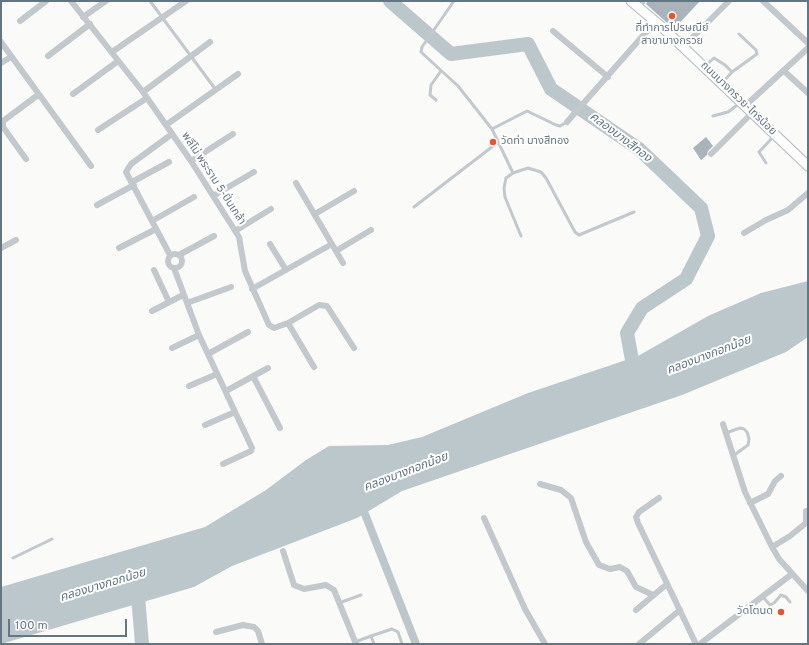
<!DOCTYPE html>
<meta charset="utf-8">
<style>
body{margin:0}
#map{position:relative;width:809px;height:645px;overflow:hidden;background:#fafaf8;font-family:Overpass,sans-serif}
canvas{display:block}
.frame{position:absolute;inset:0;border:2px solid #657683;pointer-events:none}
.scale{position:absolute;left:8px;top:619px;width:119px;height:18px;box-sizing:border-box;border:2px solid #657683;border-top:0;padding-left:5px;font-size:12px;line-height:14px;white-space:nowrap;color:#657683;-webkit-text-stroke:3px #fff;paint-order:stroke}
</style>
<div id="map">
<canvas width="809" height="645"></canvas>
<div class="frame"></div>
<div class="scale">100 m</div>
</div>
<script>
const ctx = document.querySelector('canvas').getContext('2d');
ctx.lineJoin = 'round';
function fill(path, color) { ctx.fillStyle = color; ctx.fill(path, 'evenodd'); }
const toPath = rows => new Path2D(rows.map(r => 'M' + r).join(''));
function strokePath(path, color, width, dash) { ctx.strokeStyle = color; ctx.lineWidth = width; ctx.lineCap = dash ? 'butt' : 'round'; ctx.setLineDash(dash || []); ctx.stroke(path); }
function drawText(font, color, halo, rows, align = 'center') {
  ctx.font = font + ' Overpass,"Noto Sans Thai",sans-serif'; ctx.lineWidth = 4; ctx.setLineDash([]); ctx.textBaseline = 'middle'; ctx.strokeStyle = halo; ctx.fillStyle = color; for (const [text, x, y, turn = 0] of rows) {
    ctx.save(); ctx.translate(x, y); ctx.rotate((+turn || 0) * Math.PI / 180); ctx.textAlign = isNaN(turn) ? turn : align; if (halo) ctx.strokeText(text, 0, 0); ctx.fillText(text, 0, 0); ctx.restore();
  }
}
fill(toPath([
 [808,281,808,337,786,352,682,395,402,491,357,518,232,566,194,587,1,644,1,587,205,527,266,490,306,460,329,446,388,445,422,437,528,393,638,356,708,316,761,293]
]), '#bbc7cb');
strokePath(toPath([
 [361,504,416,644]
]), '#bbc7cb', 8);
strokePath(toPath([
 [390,1,451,54,528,44,551,89,639,149,701,208,708,236,686,279,642,308,627,333,635,376],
 [137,584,142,644]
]), '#bbc7cb', 14);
fill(toPath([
 [648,1,700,1,674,29,646,4],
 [706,137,713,146,708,151,707,155,701,160,693,148]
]), '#aab3b9');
const secondary = toPath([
 [631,1,663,28,808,166]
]);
strokePath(secondary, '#b3babf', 11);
strokePath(toPath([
 [150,1,216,90],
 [454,1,422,47,421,52,458,86,492,129],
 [639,7,645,1],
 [705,66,714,58,725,65,732,72,723,82],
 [732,72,757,54,756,50,739,34],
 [436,100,430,95,431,85,441,71],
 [713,116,728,112,740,103],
 [766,163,759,152,774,136],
 [513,173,528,168,541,172,546,178,575,232,579,235,634,212],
 [414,207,497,143],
 [521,236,505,197,504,188,506,178,513,173,492,129,527,111,556,125,560,126,567,122],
 [726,433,740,428,744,429,747,432,749,439,748,445,733,456],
 [13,558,52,539],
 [763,597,770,605,774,603,781,595,786,597,790,602],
 [339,603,361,595],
 [355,642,371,636],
 [374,644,371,636,392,629,398,632,402,644]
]), '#c3c8cc', 3);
strokePath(toPath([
 [71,1,143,92,191,161,239,237,245,271,269,325,274,328,288,323,314,367],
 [763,1,808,43],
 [83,17,106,1],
 [20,21,46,1],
 [553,31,608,77],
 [1,42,91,166],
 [683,47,729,1],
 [112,52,186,1],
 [48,56,90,24],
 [1,63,11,57],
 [784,71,808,93],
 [143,92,210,42],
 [73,94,118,61],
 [745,106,808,48],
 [567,122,655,22],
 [166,125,238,74],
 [98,130,147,98],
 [711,154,752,113],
 [26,159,3,127,3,121,38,95],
 [191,161,233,134],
 [132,182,169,162],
 [296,183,343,263],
 [213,196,254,172],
 [97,205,134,185],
 [315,214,354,191],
 [152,221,194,197],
 [235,231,271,209],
 [744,233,766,220,788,210,808,193],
 [270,244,286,270],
 [1,248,16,240],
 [119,248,156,229],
 [336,251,371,230],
 '168 261a7 7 0 1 1 14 0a7 7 0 1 1-14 0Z',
 [170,255,126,172,131,164,172,134],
 [179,255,214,236],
 [174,268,199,335,252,448,251,451,223,464],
 [154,270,169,302],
 [252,289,332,244],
 [187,303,231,287],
 [152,311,183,295],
 [288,323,319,305,327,306,354,348],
 [172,348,199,335],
 [208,354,248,332],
 [253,376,280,428],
 [189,386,217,374],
 [226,391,268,368],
 [723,424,745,492,772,547,779,559,808,591],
 [205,425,235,412],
 [540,484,561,490,571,498,586,542,599,565,610,569,620,567,627,571,636,587,653,595],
 [659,498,639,512,636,517,638,523,696,644],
 [750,503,768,494,775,481,781,476],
 [484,518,525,609,545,644],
 [772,547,790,536,806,523,806,511],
 [283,551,294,585,304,589,326,585,334,590,356,644],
 [636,610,667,584],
 [216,632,243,625,254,627,258,631,262,644],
 [639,644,680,610],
 [700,644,792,574]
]), '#c3c8cc', 6);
strokePath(secondary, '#fff', 9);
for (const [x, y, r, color] of [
 [672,16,4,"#e4572e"],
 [493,142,4,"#e4572e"],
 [781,612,4,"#e4572e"]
]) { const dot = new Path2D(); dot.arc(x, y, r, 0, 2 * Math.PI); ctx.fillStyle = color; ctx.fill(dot); strokePath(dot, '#fff', 1.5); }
drawText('11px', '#657683', '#fff', [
 ["ที่ทำการไปรษณีย์",672,29],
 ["สาขาบางกรวย",672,42],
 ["วัดท่า บางสีทอง",501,142,"left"],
 ["วัดโตนด",773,612,"right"]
]);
drawText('11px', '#657683', '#fff', [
 ["ถนนบางกรวย-ไทรน้อย",738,99,44],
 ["พลีโน่ พระราม 5-ปิ่นเกล้า",213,179,57]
]);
drawText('italic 12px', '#60757c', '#fff', [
 ["คลองบางสีทอง",620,138,37],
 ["คลองบางกอกน้อย",709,356,-21],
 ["คลองบางกอกน้อย",406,473,-21],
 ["คลองบางกอกน้อย",103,586,-17]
]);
</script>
